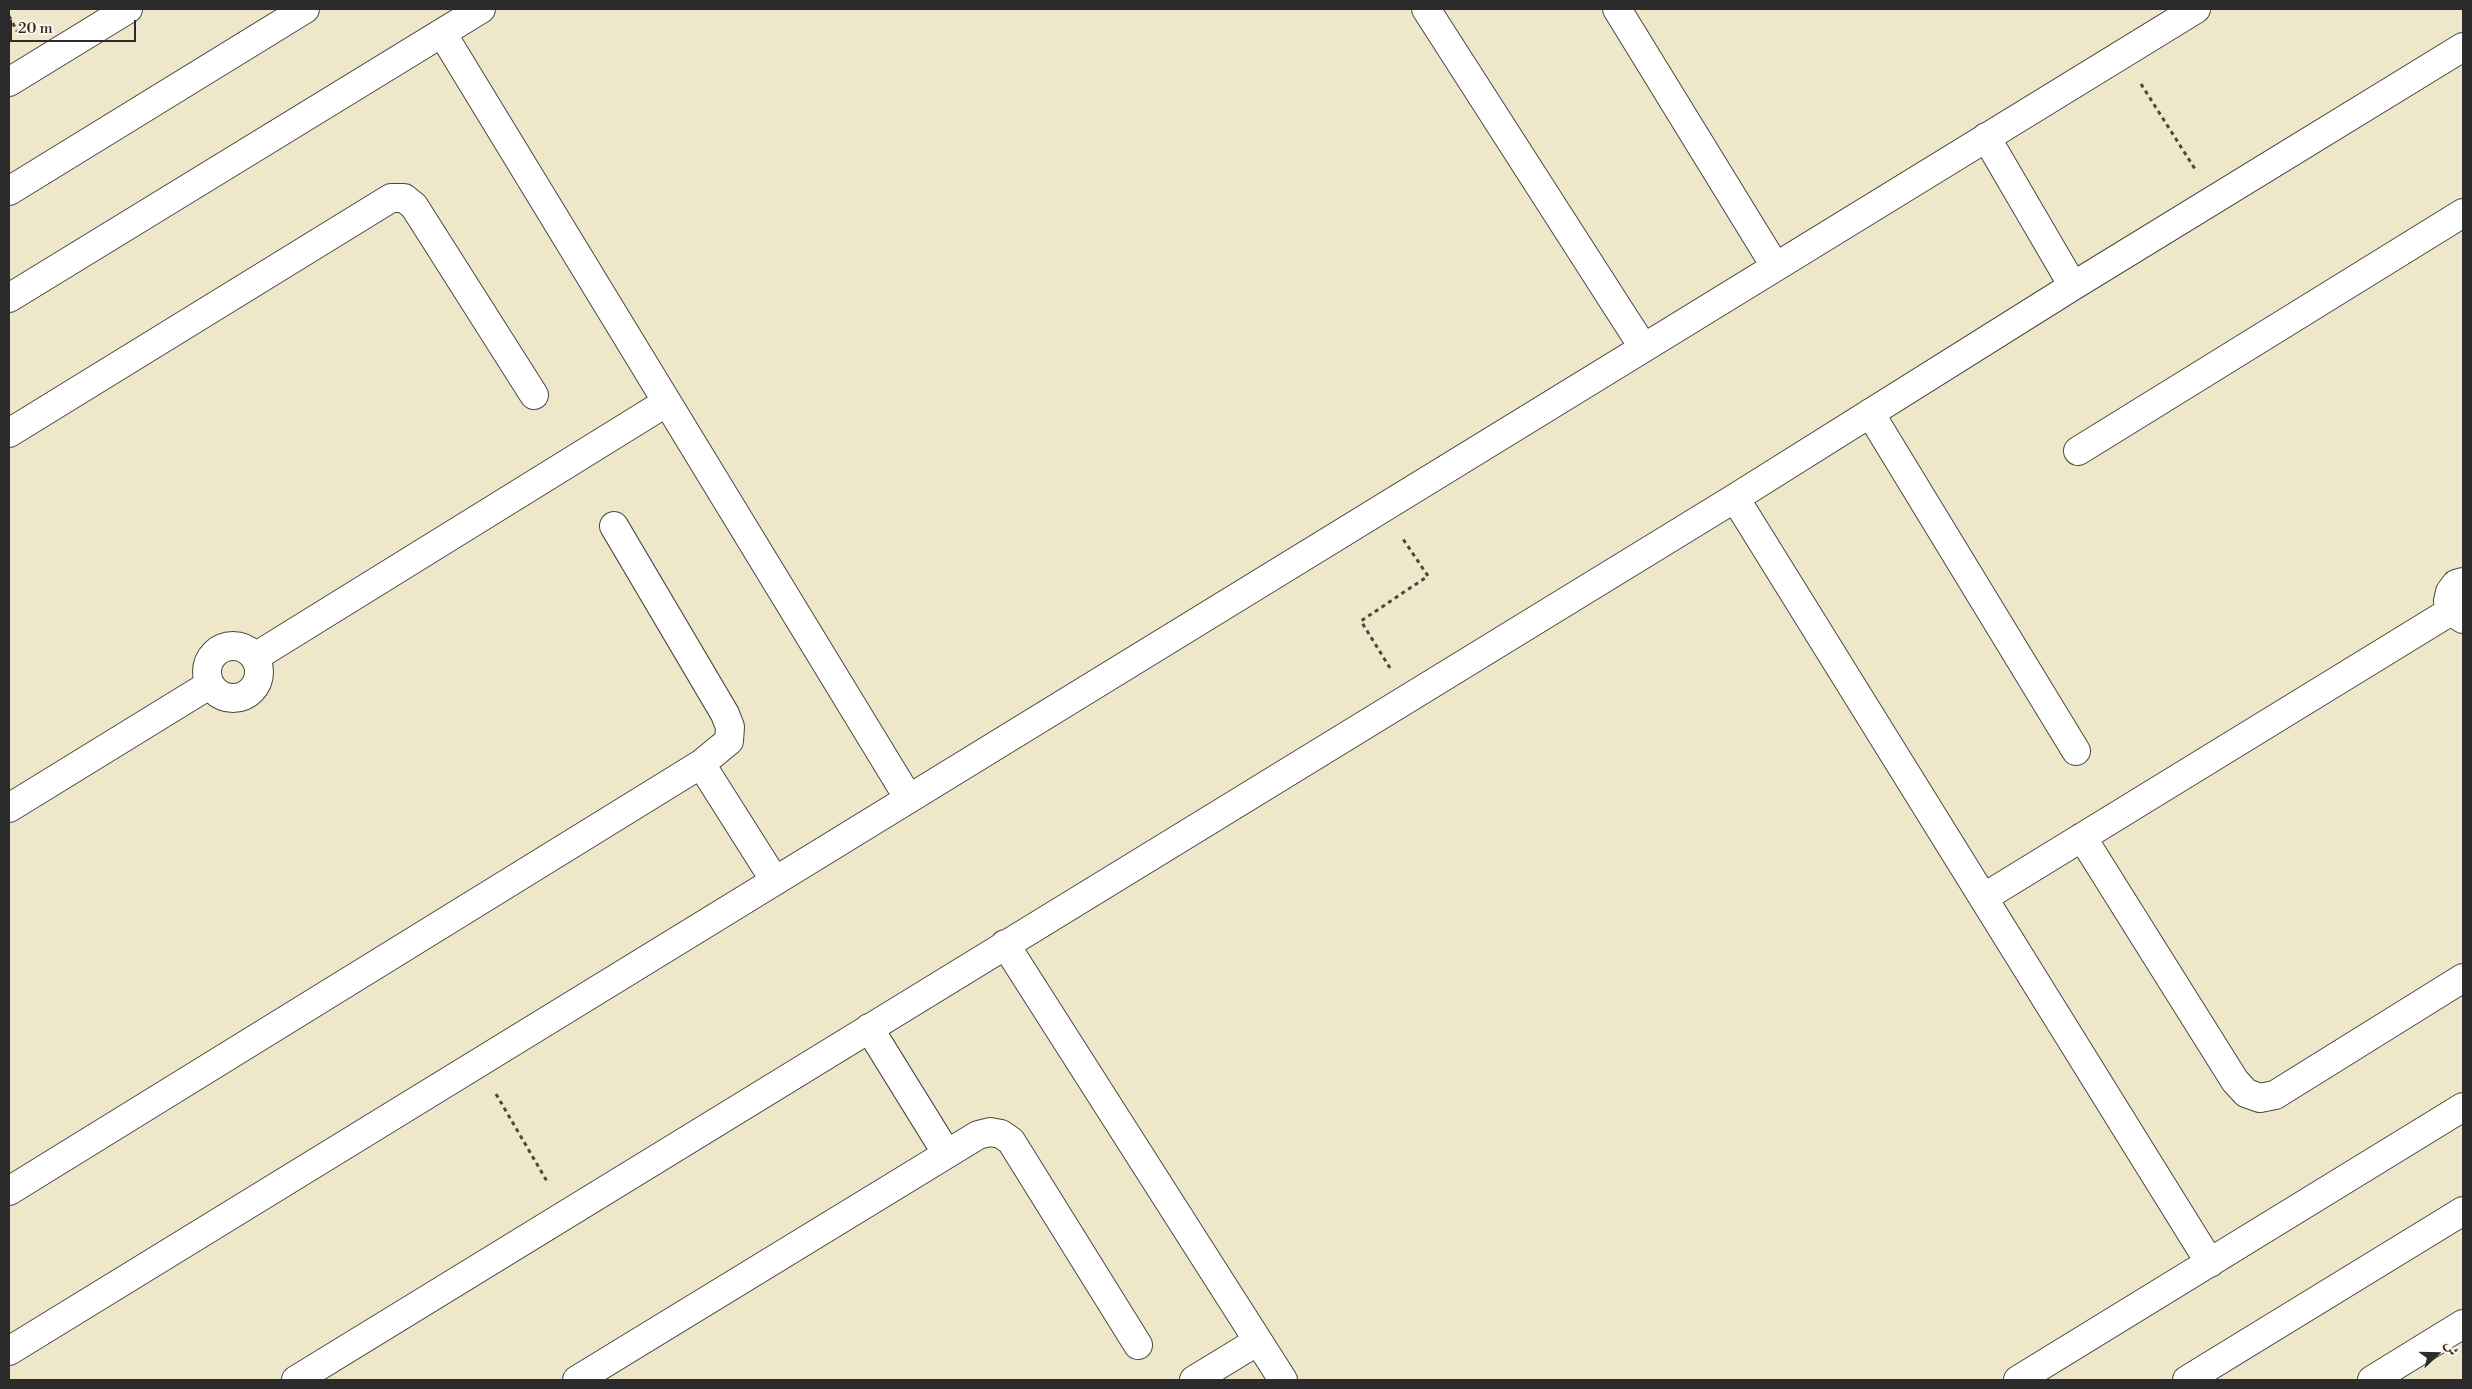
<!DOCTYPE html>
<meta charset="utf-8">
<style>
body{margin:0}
#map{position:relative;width:2472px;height:1389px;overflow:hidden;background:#efe7ca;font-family:"Libre Bodoni",Amiri,serif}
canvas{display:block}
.frame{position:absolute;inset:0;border:10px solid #2b2b2b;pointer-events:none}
.north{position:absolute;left:2412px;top:1329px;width:50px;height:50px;-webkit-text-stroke:4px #fcf5e5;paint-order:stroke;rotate:69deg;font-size:14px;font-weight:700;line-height:20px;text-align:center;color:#2b2b2b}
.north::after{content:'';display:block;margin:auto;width:18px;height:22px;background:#2b2b2b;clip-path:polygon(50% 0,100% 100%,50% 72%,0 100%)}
.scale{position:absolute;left:10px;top:20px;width:126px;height:22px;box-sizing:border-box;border:2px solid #2b2b2b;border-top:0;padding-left:6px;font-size:15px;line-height:18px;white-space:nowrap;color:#2b2b2b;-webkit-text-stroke:4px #fcf5e5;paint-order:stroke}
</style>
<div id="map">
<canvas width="2472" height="1389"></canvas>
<div class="frame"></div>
<div class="north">ش</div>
<div class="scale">20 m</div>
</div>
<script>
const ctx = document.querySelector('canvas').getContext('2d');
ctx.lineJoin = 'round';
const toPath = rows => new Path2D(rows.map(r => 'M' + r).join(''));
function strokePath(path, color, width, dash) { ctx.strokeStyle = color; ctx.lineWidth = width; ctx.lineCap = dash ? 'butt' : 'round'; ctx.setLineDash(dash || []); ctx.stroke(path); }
const minor = toPath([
 [1426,9,1643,347],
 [1617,9,1775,266],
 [442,33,909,799],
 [9,82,128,9],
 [1986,137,2073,286],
 [9,191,305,9],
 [9,298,481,9],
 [1870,413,2076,751],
 [9,433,391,198,404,198,414,206,534,395],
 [2078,451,2463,213],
 [1735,498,2210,1263],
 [2463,582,2456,584,2450,592,2448,601,2451,611,2463,619],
 '207 672a26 26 0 1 1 52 0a26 26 0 1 1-52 0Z',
 [255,657,667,402],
 [701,764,775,881],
 [9,808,209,685],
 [2082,837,2235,1081,2246,1093,2260,1098,2275,1095,2463,978],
 [1983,898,2451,611],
 [1005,944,1283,1380],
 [869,1028,947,1154],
 [9,1191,701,764,729,741,730,727,725,714,614,526],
 [9,1351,2196,9],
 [296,1380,1735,498,2073,286,2463,47],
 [577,1380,978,1135,990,1132,1001,1134,1011,1141,1138,1345],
 [1194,1380,1258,1341],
 [2018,1380,2463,1107],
 [2187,1380,2463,1211],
 [2372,1380,2463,1324]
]);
strokePath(minor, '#484743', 30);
strokePath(toPath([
 [9,16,18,33],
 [2141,84,2195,169],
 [1390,668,1361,621,1428,576,1403,539],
 [496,1094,548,1183]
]), '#484743', 3, [4, 4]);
strokePath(minor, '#fff', 28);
</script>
